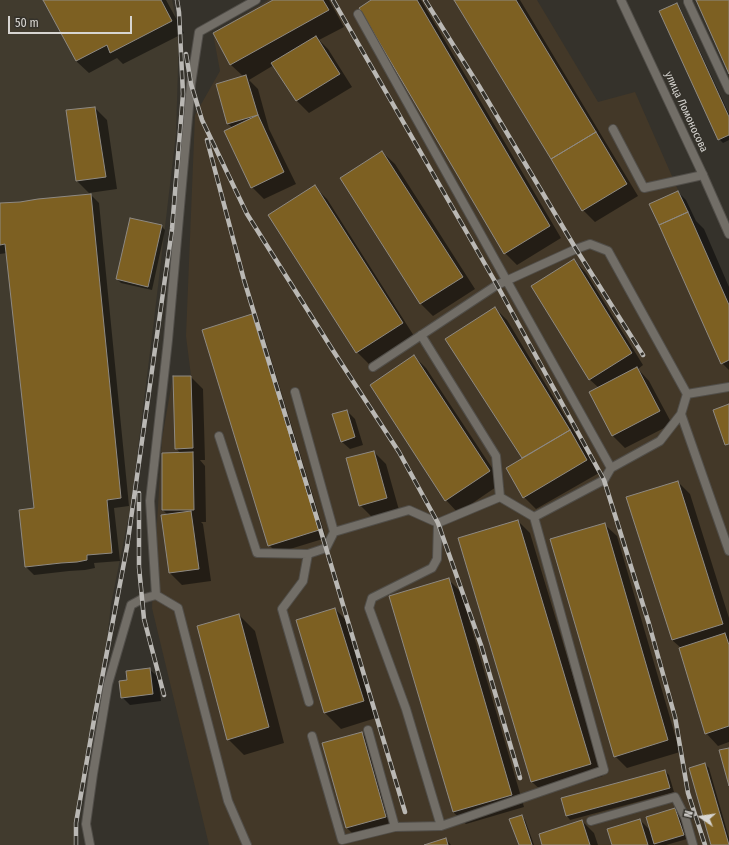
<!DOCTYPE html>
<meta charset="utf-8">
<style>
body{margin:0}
#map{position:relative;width:729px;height:845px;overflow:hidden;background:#35322b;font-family:"Fira Sans Condensed",sans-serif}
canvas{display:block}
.north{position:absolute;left:681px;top:797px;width:40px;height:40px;-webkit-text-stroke:3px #35322b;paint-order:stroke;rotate:283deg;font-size:11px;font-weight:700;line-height:16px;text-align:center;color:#d7d5d1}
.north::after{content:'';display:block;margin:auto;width:14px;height:18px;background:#d7d5d1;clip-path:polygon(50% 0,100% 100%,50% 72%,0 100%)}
.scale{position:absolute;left:8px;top:16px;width:124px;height:18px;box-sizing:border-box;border:2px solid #d7d5d1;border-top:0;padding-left:5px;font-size:12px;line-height:14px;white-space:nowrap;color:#d7d5d1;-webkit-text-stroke:3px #35322b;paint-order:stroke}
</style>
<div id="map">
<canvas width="729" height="845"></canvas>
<div class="north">N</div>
<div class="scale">50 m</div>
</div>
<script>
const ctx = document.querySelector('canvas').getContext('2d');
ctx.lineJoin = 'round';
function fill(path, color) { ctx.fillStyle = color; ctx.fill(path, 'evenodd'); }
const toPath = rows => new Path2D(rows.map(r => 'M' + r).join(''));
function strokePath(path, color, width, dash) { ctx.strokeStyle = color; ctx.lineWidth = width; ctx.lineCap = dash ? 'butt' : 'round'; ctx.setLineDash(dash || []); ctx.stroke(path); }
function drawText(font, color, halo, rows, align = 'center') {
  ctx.font = font + ' "Fira Sans Condensed",sans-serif'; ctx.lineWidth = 3; ctx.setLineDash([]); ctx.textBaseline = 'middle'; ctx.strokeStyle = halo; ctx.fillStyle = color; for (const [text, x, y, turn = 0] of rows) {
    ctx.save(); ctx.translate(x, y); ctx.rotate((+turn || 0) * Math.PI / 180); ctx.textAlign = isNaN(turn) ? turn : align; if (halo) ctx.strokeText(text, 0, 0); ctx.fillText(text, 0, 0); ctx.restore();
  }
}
fill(toPath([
 [268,0,537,0,598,102,635,92,729,306,729,845,209,845,152,608,162,439,173,376,191,376,186,336,195,115,220,71,213,33]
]), '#433828');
fill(toPath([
 [0,0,172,0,179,34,176,134,153,328,131,505,111,604,101,695,77,822,77,845,0,845]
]), '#413b2e');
fill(toPath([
 [44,0,166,0,184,33,123,64,117,58,89,73,76,61],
 [275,0,329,0,344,27,319,40,328,49,352,87,309,113,297,101,274,65,249,80,258,89,269,129,296,184,264,199,252,187,233,128,228,124,244,77,231,65,214,34],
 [373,0,421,0,561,238,517,265,505,253],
 [455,0,520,0,638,196,595,222,583,210],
 [677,4,680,8,729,114,729,140,723,143,719,139],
 [95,108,107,120,117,189,89,193,77,181],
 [382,152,395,164,475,289,433,316,421,304,341,178],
 [315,187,327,199,414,336,369,364,357,352],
 [678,192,686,200,696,221,704,229,729,287,729,370,722,363],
 [91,195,99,203,129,506,114,508,120,561,94,563,95,568,85,570,69,571,34,575,26,567,35,509,7,253,0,254,0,205],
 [161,226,165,230,152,290,121,283,117,279],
 [574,260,586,273,643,365,638,369,649,381,672,424,625,448,613,436,591,393,599,388,589,379],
 [495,308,507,320,599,473,536,509,524,497,523,459,446,339],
 [252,315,260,323,326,538,277,553,269,545],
 [414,356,426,368,502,483,458,513,446,500,371,385],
 [174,377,191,377,203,389,205,460,200,460,205,466,206,522,201,522,203,524,211,581,182,585,170,573,162,516,168,515,163,510,181,454,176,448],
 [347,411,355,419,363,445,350,449,341,441],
 [374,452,386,464,399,510,372,517,360,505],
 [678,482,690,494,729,618,729,742,718,746,706,733,681,648,672,640],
 [518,521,530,533,603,776,545,794,532,782,460,539],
 [604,524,617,536,680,752,627,768,615,756],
 [448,579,461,592,524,807,466,824,453,812],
 [335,609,351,625,379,717,341,729,325,713,297,621],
 [239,615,255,631,284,743,244,755,228,739],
 [149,669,158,677,161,701,130,705,122,697,128,681],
 [362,733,374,745,398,829,359,840,347,828],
 [705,764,709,768,729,838,729,845,712,845],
 [665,771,669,775,674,792,570,820,567,816,562,799],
 [675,809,679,813,687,839,666,845,613,845,640,820,651,831],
 [521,816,525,820,534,845,520,845],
 [582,821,594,833,598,845,543,845],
 [446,839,451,845,427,845]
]), '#0007');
const building = toPath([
 [43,0,161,0,172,21,110,53,107,45,76,61,43,0],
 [273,0,323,0,329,10,230,65,213,33,273,0],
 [371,0,417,0,550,226,504,254,359,8,371,0],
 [454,0,516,0,596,132,551,159,454,0],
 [696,0,729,0,729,74,696,0],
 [677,3,729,117,729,135,718,140,659,11,677,3],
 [316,36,340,74,296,101,271,63,316,36],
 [246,75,258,115,227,124,216,84,246,75],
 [95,107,106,177,76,181,66,110,95,107],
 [258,115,284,172,251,188,224,131,258,115],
 [596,132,627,184,582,211,551,159,596,132],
 [382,151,463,277,420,304,340,178,382,151],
 [315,185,403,323,356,353,268,215,315,185],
 [678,191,688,212,659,225,649,204,678,191],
 [91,194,121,498,107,500,112,553,87,555,87,560,77,562,61,563,25,567,19,510,34,508,5,244,0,245,0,203,20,202,38,199,91,194],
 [688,212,729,305,729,360,721,364,659,225,688,212],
 [130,218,162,225,148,287,116,279,130,218],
 [574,259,632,353,589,380,531,286,574,259],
 [495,307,570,430,522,458,445,339,495,307],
 [252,314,319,530,268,546,202,330,252,314],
 [414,355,490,471,445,501,370,385,414,355],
 [637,367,660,411,612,436,589,392,637,367],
 [173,376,191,376,193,448,175,449,173,376],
 [729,404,729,444,725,445,713,410,729,404],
 [347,410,355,437,341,442,332,414,347,410],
 [570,430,587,460,523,498,506,468,570,430],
 [374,451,387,498,359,506,346,458,374,451],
 [193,452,194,510,162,510,162,453,193,452],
 [678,481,723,624,672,640,626,497,678,481],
 [191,511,199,569,169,573,161,515,191,511],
 [518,520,591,764,531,782,458,538,518,520],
 [605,523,668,740,614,757,550,539,605,523],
 [449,578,512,795,453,812,389,596,449,578],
 [335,608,364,701,324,713,296,620,335,608],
 [239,614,269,727,227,740,197,626,239,614],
 [725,633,729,645,729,726,705,734,679,648,725,633],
 [150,668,153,694,121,698,119,681,127,680,126,671,150,668],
 [362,732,386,817,346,828,322,743,362,732],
 [729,748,729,786,719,750,729,748],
 [705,763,729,845,711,845,689,768,705,763],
 [665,770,670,788,566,816,561,798,665,770],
 [675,808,684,835,654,844,646,817,675,808],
 [522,815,532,845,519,845,509,819,522,815],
 [640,819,648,845,612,845,607,829,640,819],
 [582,820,590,845,542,845,539,834,582,820],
 [446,838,448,845,424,845,446,838]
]);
fill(building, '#7d6022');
strokePath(building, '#8e8982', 1);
const service = toPath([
 [688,0,688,2,729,90],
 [358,14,611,468],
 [613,129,644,188,703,175],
 [421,335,496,456,500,497],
 [373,367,497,285,576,249,590,244,608,251,687,394],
 [295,392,334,532],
 [681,414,729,551],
 [219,436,257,553,308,554,326,548,334,532,409,510,438,523,500,497,534,517,604,480,611,468,660,441,681,414,687,394,729,387],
 [438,523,437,559,432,568,372,598,369,608,406,709,441,826],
 [308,554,303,581,282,609,309,702],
 [368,730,395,827,441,826,604,770,534,517],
 [312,736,342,840,395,827],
 [591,821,675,797,685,817,693,845],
 [90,845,86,824,93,774,108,684,131,605,142,599,156,595],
 [247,845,228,801,178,608,156,595,150,501,168,340,191,84,199,32,256,0]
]);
const tertiary = toPath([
 [621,0,703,175,729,234]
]);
strokePath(service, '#514e49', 10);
strokePath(tertiary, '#514e49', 10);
strokePath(service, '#726e67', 8);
strokePath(tertiary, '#726e67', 8);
const rail = toPath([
 [333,0,497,285,604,480,649,624,675,717,688,793,705,845],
 [425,0,479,86,576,249,643,355],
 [186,54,191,84,202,120,247,214,332,349,399,452,438,523,481,645,520,778],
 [207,140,244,280,326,548,405,812],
 [139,493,139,567,144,619,164,695],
 [76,845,76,823,94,720,127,547,172,229,183,94,179,12,177,0]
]);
strokePath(rail, '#bab8b4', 4.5);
strokePath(rail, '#35322b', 3, [9]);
drawText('11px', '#d7d5d1', '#35322b', [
 ["улица Ломоносова",686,112,65]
]);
</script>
